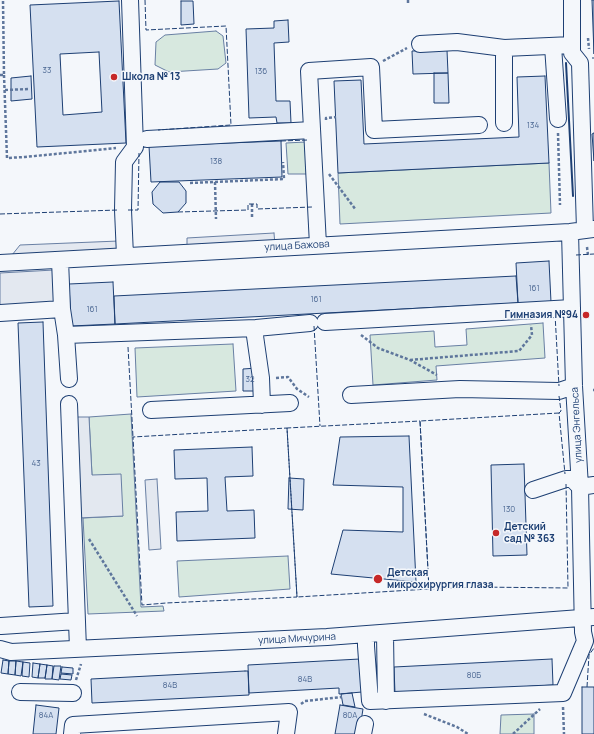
<!DOCTYPE html>
<meta charset="utf-8">
<style>
body{margin:0}
canvas{display:block;background:#f4f7fb}
</style>
<canvas width="594" height="734"></canvas>
<script>
const ctx = document.querySelector('canvas').getContext('2d');
ctx.lineJoin = 'round';
function fill(path, color) { ctx.fillStyle = color; ctx.fill(path, 'evenodd'); }
const toPath = rows => new Path2D(rows.map(r => 'M' + r).join(''));
function strokePath(path, color, width, dash) { ctx.strokeStyle = color; ctx.lineWidth = width; ctx.lineCap = dash ? 'butt' : 'round'; ctx.setLineDash(dash || []); ctx.stroke(path); }
function drawText(font, color, halo, rows, align = 'center') {
  ctx.font = font + ' Manrope,sans-serif'; ctx.lineWidth = 3; ctx.setLineDash([]); ctx.textBaseline = 'middle'; ctx.strokeStyle = halo; ctx.fillStyle = color; for (const [text, x, y, turn = 0] of rows) {
    ctx.save(); ctx.translate(x, y); ctx.rotate((+turn || 0) * Math.PI / 180); ctx.textAlign = isNaN(turn) ? turn : align; if (halo) ctx.strokeText(text, 0, 0); ctx.fillText(text, 0, 0); ctx.restore();
  }
}
const green = toPath([
 [216,31,223,36,226,63,218,69,169,72,155,65,156,42,165,35,216,31],
 [306,142,307,174,288,174,286,143,306,142],
 [549,163,551,213,340,224,338,173,549,163],
 [543,323,545,358,436,366,437,380,373,385,370,335,434,331,435,347,467,345,466,329,543,323],
 [233,344,236,391,137,397,135,348,233,344],
 [131,414,141,607,163,606,164,611,88,614,83,518,123,516,92,475,89,417,131,414],
 [288,556,290,589,179,597,177,561,288,556],
 [534,714,534,734,500,734,501,715,534,714]
]);
fill(green, '#d7e8df');
strokePath(green, '#687fa3', 1);
const parking = toPath([
 [274,233,275,245,187,251,187,238,274,233],
 [119,241,119,254,8,260,20,245,119,241],
 [54,270,56,311,0,315,0,273,54,270],
 [73,417,89,417,92,475,121,474,123,516,78,518,73,417],
 [157,479,161,549,149,550,145,480,157,479]
]);
fill(parking, '#e3e8f0');
strokePath(parking, '#687fa3', 1);
const building = toPath([
 [592,0,594,0,594,54,592,0],
 [119,1,126,143,37,147,30,5,119,1],
 [99,52,102,112,63,115,60,54,99,52],
 [181,1,193,1,194,24,181,25,181,1],
 [288,20,289,42,274,43,276,101,290,101,291,123,277,123,276,117,249,118,246,29,274,28,274,21,288,20],
 [447,50,448,73,413,74,412,51,447,50],
 [434,73,448,73,449,103,434,103,434,73],
 [31,76,32,99,11,101,11,78,31,76],
 [545,76,549,163,338,173,334,81,361,80,364,144,519,137,517,77,545,76],
 [594,133,594,161,592,134,594,133],
 [281,141,282,177,151,182,149,146,281,141],
 [160,182,179,182,186,191,186,203,178,212,163,213,153,204,152,192,160,182],
 [549,261,551,302,518,303,516,263,549,261],
 [516,276,518,303,115,324,114,296,516,276],
 [113,282,115,324,71,326,69,284,113,282],
 [43,322,53,606,29,607,18,323,43,322],
 [257,368,257,391,243,391,243,369,257,368],
 [409,436,416,582,331,574,343,530,403,532,403,487,333,485,340,437,409,436],
 [252,447,253,476,225,477,227,511,254,510,255,538,177,541,176,512,208,511,207,478,175,479,174,450,252,447],
 [524,464,527,555,493,556,491,465,524,464],
 [289,478,304,479,303,510,288,509,289,478],
 [360,659,362,692,339,694,339,688,249,693,248,665,360,659],
 [552,659,553,685,395,694,394,667,552,659],
 [3,660,9,661,8,674,1,673,3,660],
 [9,661,16,661,15,675,8,674,9,661],
 [16,661,23,662,21,676,15,675,16,661],
 [23,662,30,663,29,677,22,676,23,662],
 [33,663,40,664,38,678,32,677,33,663],
 [40,664,47,665,45,678,38,678,40,664],
 [47,665,53,666,52,679,45,679,47,665],
 [54,666,61,666,59,680,52,679,54,666],
 [62,667,73,668,73,674,61,673,62,667],
 [245,671,248,671,249,695,92,703,91,679,245,671],
 [61,674,72,675,71,680,60,679,61,674],
 [582,687,594,687,594,734,582,734,582,687],
 [352,693,355,707,343,705,341,694,352,693],
 [36,705,59,708,56,734,33,734,36,705],
 [340,705,363,709,359,734,335,734,340,705]
]);
fill(building, '#d5e0f0');
strokePath(building, '#1d3f73', 1);
const minor = toPath([
 [572,0,572,53,580,63,585,230],
 [420,44,457,42,504,48,572,45],
 [553,46,558,119],
 [504,48,504,123],
 [147,139,312,130],
 [318,245,309,71,371,67,374,130,479,125],
 [125,256,123,210,124,162,135,147,130,0],
 [60,260,62,309,66,335,69,379],
 [0,263,570,232,594,229],
 [0,313,62,309],
 [325,322,572,308],
 [256,328,255,336,261,378,262,405],
 [66,335,256,328,310,323],
 [351,395,460,389,559,391,574,386],
 [69,404,78,649],
 [151,410,290,403],
 [533,490,566,479,572,479,580,487,594,485],
 [1,626,77,621],
 [385,634,386,701],
 [366,635,366,646,370,701,563,693,585,641,583,632,580,487,574,386,570,232],
 [0,649,11,652,327,637,594,617],
 [20,692,73,693],
 [72,734,73,725,289,712,286,734],
 [363,734,365,724]
]);
strokePath(minor, '#1d3f73', 18);
strokePath(toPath([
 [408,0,408,3],
 [588,38,589,49],
 [383,61,407,48],
 [0,75,4,75,3,0],
 [4,75,7,158,25,157,116,148],
 [5,90,29,89],
 [326,120,326,118,336,117],
 [558,133,560,205],
 [329,174,356,210],
 [215,182,216,219],
 [190,183,284,179,283,162],
 [252,204,252,217],
 [587,247,588,255],
 [361,335,378,348,410,360,437,375],
 [410,360,519,351,532,335,531,325],
 [276,378,288,377,297,389,309,397],
 [593,390,594,390],
 [89,539,137,616],
 [76,680,81,664],
 [301,704,305,701,342,697],
 [563,707,564,734],
 [424,714,457,727,468,734],
 [513,734,540,709]
]), '#5e769c', 2.5, [3, 2]);
strokePath(minor, '#f4f7fb', 16);
strokePath(toPath([
 [145,0,146,30,226,26,231,125,158,130],
 [592,58,594,58],
 [281,141,308,140],
 [128,210,138,210,139,153],
 [178,212,248,210,248,204,257,204,257,209,312,207],
 [0,214,118,210],
 [576,255,594,254],
 [555,314,559,386],
 [314,326,320,426],
 [128,347,133,437],
 [559,396,561,411,559,413,565,474],
 [559,413,420,421,429,589,476,587,568,588,566,484],
 [420,421,429,589,297,597,287,428,420,421],
 [287,428,297,597,166,603,142,605,133,437,287,428],
 [587,687,589,655,594,648]
]), '#1d3f73', 1, [5, 2]);
strokePath(toPath([
 [566,63,573,196]
]), '#1d3f73', 2);
for (const [x, y, r, color] of [
 [114,77,4,"#c62828"],
 [586,315,4,"#c62828"],
 [496,533,4,"#c62828"],
 [378,579,5,"#c62828"]
]) { const dot = new Path2D(); dot.arc(x, y, r, 0, 2 * Math.PI); ctx.fillStyle = color; ctx.fill(dot); strokePath(dot, '#f4f7fb', 1.5); }
drawText('8px', '#4b6792', null, [
 ["33",47,71],
 ["136",261,72],
 ["134",533,126],
 ["138",216,162],
 ["161",534,289],
 ["161",316,300],
 ["161",92,310],
 ["32",250,380],
 ["43",36,464],
 ["130",509,510],
 ["80Б",474,676],
 ["84В",305,680],
 ["84В",170,686],
 ["84А",46,716],
 ["80А",350,716]
]);
drawText('bold 10px', '#1d3f73', '#f4f7fb', [
 ["Школа № 13",122,77],
 ["Гимназия №94",578,315,"right"],
 ["Детский",504,527],
 ["сад № 363",504,539],
 ["Детская",387,573],
 ["микрохирургия глаза",387,585]
], 'left');
drawText('10px', '#1d3f73', '#f4f7fb', [
 ["улица Бажова",297,246,-3],
 ["улица Энгельса",577,425,-93],
 ["улица Мичурина",297,639,-3]
]);
</script>
